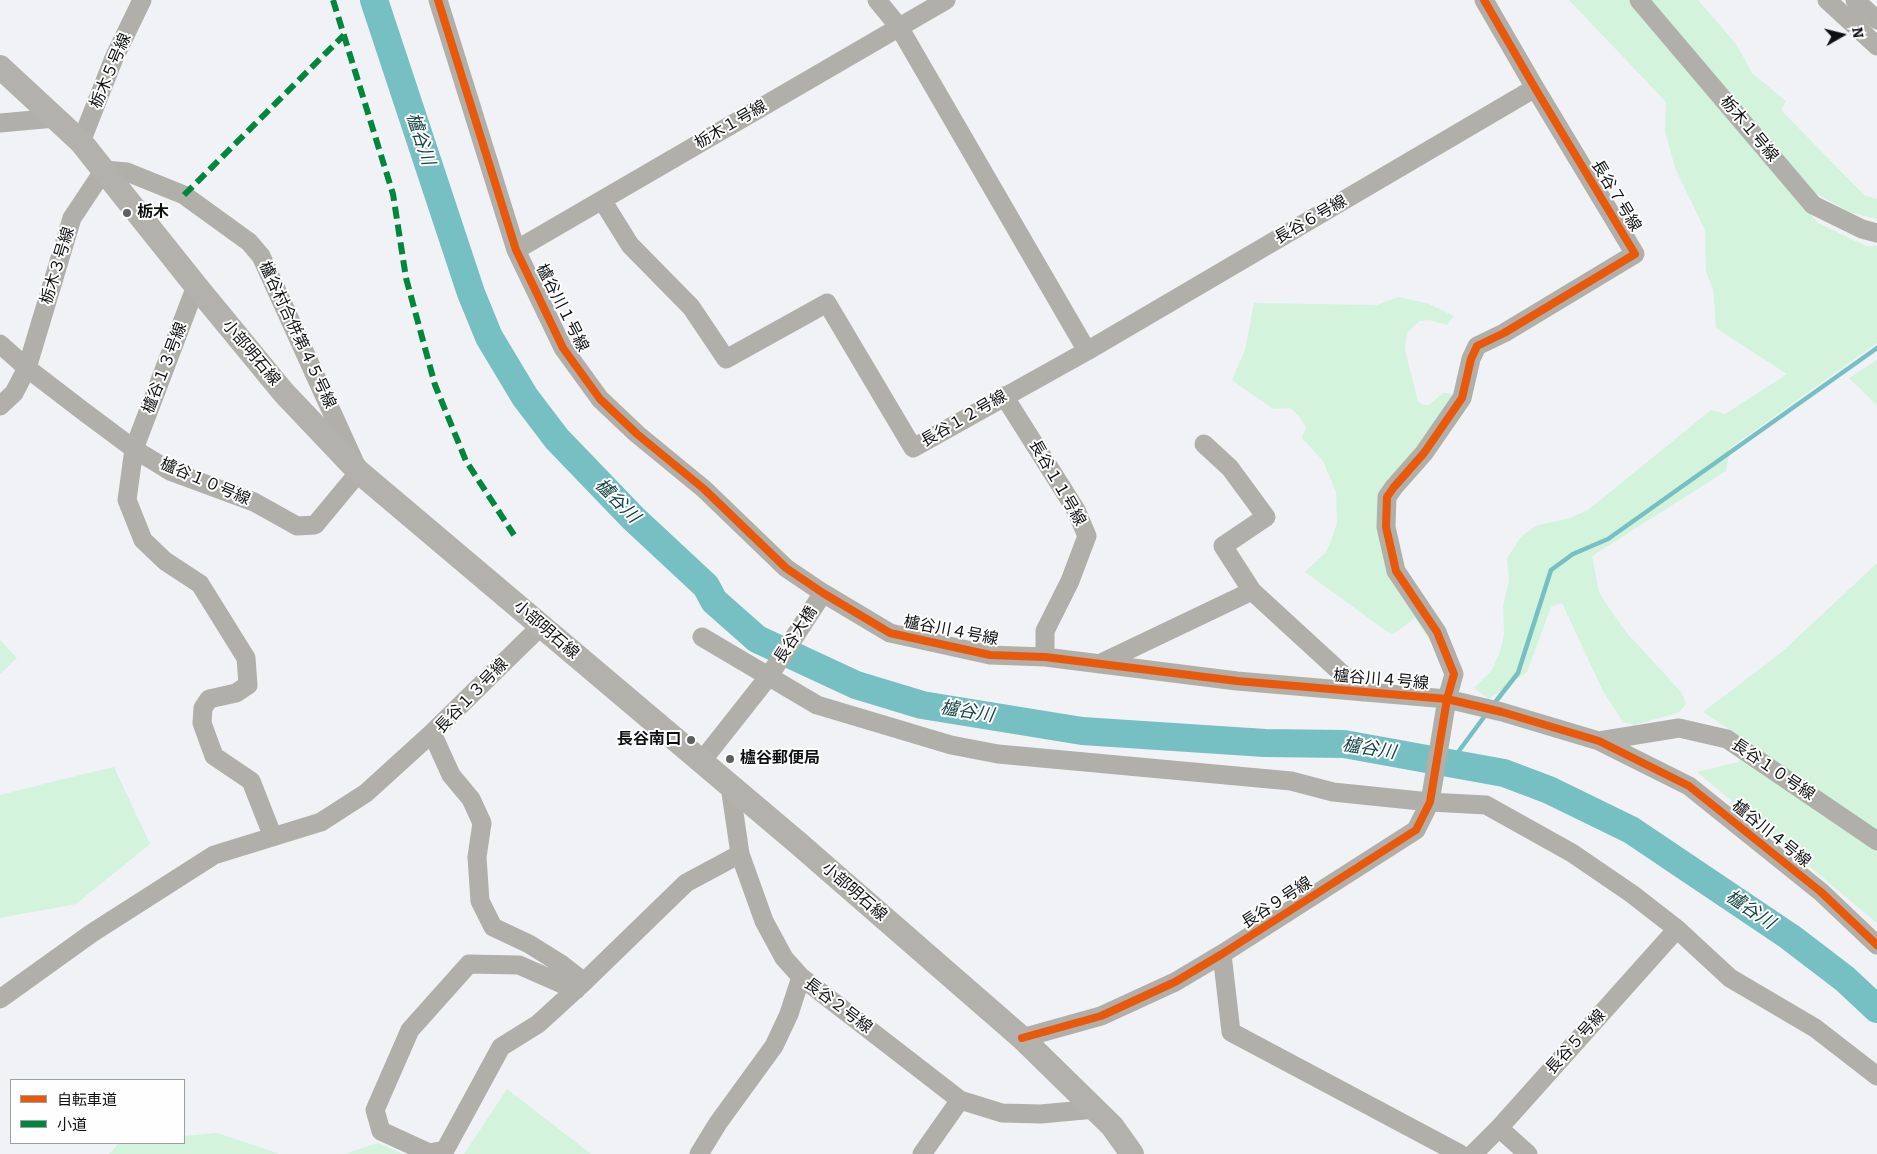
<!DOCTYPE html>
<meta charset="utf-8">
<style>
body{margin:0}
#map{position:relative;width:1877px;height:1154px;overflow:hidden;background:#f1f2f6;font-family:Bitter,"Noto Sans JP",serif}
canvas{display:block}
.legend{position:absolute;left:10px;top:1079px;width:175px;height:65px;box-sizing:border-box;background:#fefefe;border:1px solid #9e9fa0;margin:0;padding:6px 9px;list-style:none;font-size:15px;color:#0f1012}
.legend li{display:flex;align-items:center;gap:10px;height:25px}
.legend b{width:25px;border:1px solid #9e9fa0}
.north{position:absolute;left:1817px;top:10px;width:50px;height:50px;-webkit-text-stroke:4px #fefefe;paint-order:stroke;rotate:82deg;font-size:14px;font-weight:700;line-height:20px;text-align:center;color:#0f1012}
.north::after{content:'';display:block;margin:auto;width:18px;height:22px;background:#0f1012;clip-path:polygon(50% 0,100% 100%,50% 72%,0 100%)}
</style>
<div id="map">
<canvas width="1877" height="1154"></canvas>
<ul class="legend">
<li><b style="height:6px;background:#e8590c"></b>自転車道</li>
<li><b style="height:6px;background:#00873e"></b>小道</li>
</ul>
<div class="north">N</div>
</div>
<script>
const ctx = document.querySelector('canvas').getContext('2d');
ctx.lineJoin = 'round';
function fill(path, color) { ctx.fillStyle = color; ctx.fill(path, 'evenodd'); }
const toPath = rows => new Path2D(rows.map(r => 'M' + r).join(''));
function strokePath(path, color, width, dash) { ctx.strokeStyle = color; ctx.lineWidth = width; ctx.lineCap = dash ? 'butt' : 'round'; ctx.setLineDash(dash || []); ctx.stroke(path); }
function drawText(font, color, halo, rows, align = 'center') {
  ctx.font = font + ' Bitter,"Noto Sans JP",serif'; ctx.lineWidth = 4; ctx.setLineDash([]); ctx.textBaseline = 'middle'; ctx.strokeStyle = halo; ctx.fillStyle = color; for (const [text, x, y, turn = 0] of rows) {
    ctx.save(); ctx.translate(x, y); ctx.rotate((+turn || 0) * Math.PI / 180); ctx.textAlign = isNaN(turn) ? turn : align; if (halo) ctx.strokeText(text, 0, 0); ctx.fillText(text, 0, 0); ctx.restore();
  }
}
fill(toPath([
 [1569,0,1630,0,1818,223,1866,246,1877,246,1877,343,1730,448,1726,471,1592,556,1599,592,1605,602,1626,632,1682,693,1686,704,1678,713,1634,725,1623,722,1603,691,1562,603,1551,607,1527,672,1489,699,1474,688,1492,670,1500,652,1504,634,1503,606,1509,581,1507,558,1521,537,1535,526,1570,518,1588,510,1711,410,1725,414,1787,374,1716,328,1713,289,1706,272,1705,230,1675,168,1665,131,1666,102],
 [1647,0,1698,0,1736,44,1753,74,1786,101,1781,110,1864,195,1877,199,1877,219,1849,212,1808,189],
 [1398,297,1427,303,1454,316,1447,325,1430,320,1419,321,1407,333,1405,350,1418,401,1423,405,1429,405,1443,393,1449,393,1458,400,1378,527,1435,637,1431,643,1415,618,1392,635,1305,572,1325,553,1331,541,1337,523,1336,492,1323,461,1302,438,1306,427,1299,416,1290,408,1273,409,1232,380,1245,350,1254,303,1377,305],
 [1877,360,1877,405,1849,378],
 [1877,563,1877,923,1697,772,1738,762,1753,745,1703,712,1782,652],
 [0,640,17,658,0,674],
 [114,767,150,844,76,904,0,918,0,795,63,779],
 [507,1089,591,1154,464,1154],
 [217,1133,280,1154,109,1154,119,1143,184,1143,184,1136],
 [378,1143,403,1154,345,1154]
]), '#d3f3dd');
strokePath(toPath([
 [1493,705,1518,673,1551,570,1573,554,1608,539,1877,348],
 [1450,763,1487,713]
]), '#76c0c3', 4.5);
strokePath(toPath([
 [374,0,471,293,489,337,525,397,557,439,633,518,706,586,714,601,757,639,856,685,922,705,1082,731,1265,743,1344,744,1504,773,1549,790,1631,830,1790,937,1845,979,1877,1009]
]), '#76c0c3', 28);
strokePath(toPath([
 [438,0,516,250,563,348,600,399,637,434,704,489,786,568,823,593,890,633,990,655,1045,657,1237,681,1447,699,1502,712,1599,741,1689,786,1821,892,1877,945],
 [1639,0,1813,205,1862,229,1877,233],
 [1827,0,1877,46],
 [1855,0,1877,20],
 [0,123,55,118],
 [81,142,114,58,142,0],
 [602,200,630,245,691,307,726,359,827,303,913,448,1087,351,899,27,877,0],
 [516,250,946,0],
 [196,286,134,449,127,500,143,540,165,561,200,584,246,658,248,685,236,693,209,699,203,708,202,723,214,756,251,781,273,837],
 [0,344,27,368,83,411,134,449,170,471,254,502,297,526,315,525,359,472,261,256,249,242,184,195,127,172,104,170,72,218,27,368,14,393,0,406],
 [1087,351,1535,88],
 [1004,396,1076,510,1087,536,1070,581,1045,631,1045,657],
 [1204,444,1230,468,1266,517,1223,546,1252,591,1362,692],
 [542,625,432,733,451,775,471,799,482,823,477,857,480,901,493,927,529,944,561,964,584,982],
 [702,637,817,705,951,745,998,754,1291,781,1333,792,1430,802,1486,805,1572,853,1632,894,1677,929,1730,978,1815,1028,1877,1076],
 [1099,664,1252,591],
 [1599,741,1679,728,1727,739,1877,841],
 [701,762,769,676,823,593],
 [730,786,740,854,764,921,784,958,801,977,960,1100,922,1154],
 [1222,954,1231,1032,1460,1154],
 [576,990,519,965,469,964,410,1030,375,1110,381,1131,429,1153,445,1150,501,1047,538,1024,584,982,686,883,740,854],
 [0,999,92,933,214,855,321,822,366,793,432,733],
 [1022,1038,1101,1016,1175,982,1222,954,1416,830,1430,802,1447,699,1454,674,1437,632,1396,571,1386,527,1387,497,1394,487,1424,453,1462,398,1471,359,1477,346,1504,333,1635,254,1535,88,1484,0],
 [960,1100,1002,1113,1041,1114,1095,1109],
 [1499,1128,1528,1154],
 [699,1154,718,1123,774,1046,789,1014,801,977],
 [1473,1154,1499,1128,1677,929]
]), '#b0afa9', 19);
strokePath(toPath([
 [0,67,81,142,196,286,284,393,359,472,798,843,1022,1038,1112,1126,1132,1154]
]), '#b3b1ab', 24);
strokePath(toPath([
 [333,0,393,194,406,278,435,385,466,461,514,535],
 [184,195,344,35]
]), '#00873e', 6, [12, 6]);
strokePath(toPath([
 [438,0,516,250,563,348,600,399,637,434,704,489,786,568,823,593,890,633,990,655,1045,657,1237,681,1447,699,1502,712,1599,741,1689,786,1821,892,1877,945],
 [1022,1038,1101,1016,1175,982,1222,954,1416,830,1430,802,1447,699,1454,674,1437,632,1396,571,1386,527,1387,497,1394,487,1424,453,1462,398,1471,359,1477,346,1504,333,1635,254,1535,88,1484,0]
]), '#e8590c', 8);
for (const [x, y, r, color] of [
 [127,213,5,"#5e5f62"],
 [691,740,5,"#5e5f62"],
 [730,759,5,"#5e5f62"]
]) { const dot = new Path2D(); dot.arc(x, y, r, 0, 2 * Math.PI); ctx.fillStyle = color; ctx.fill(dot); strokePath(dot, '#fefefe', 2); }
drawText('16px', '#0f1012', '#fefefe', [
 ["栃木５号線",111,71,-67],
 ["栃木１号線",731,125,-30],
 ["栃木１号線",1749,129,50],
 ["長谷７号線",1616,196,59],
 ["長谷６号線",1311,220,-30],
 ["栃木３号線",58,266,-73],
 ["櫨谷川１号線",562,308,63],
 ["櫨谷村合併第４５号線",297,335,65],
 ["小部明石線",251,353,50],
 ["櫨谷１３号線",165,368,-69],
 ["長谷１２号線",964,419,-30],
 ["櫨谷１０号線",205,482,23],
 ["長谷１１号線",1057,483,60],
 ["小部明石線",546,630,41],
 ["櫨谷川４号線",951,631,11],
 ["長谷大橋",796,635,-57],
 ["櫨谷川４号線",1381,680,5],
 ["長谷１３号線",472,696,-46],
 ["長谷１０号線",1773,770,34],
 ["櫨谷川４号線",1771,834,39],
 ["小部明石線",854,892,41],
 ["長谷９号線",1277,903,-33],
 ["長谷２号線",838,1006,37],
 ["長谷５号線",1576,1042,-48]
]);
drawText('bold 16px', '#0f1012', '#fefefe', [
 ["栃木",137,213],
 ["長谷南口",681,740,"right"],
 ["櫨谷郵便局",740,759]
], 'left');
drawText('italic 18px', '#154546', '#fefefe', [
 ["櫨谷川",420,139,72],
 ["櫨谷川",617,501,45],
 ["櫨谷川",967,712,9],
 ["櫨谷川",1369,749,9],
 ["櫨谷川",1750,910,34]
]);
</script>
